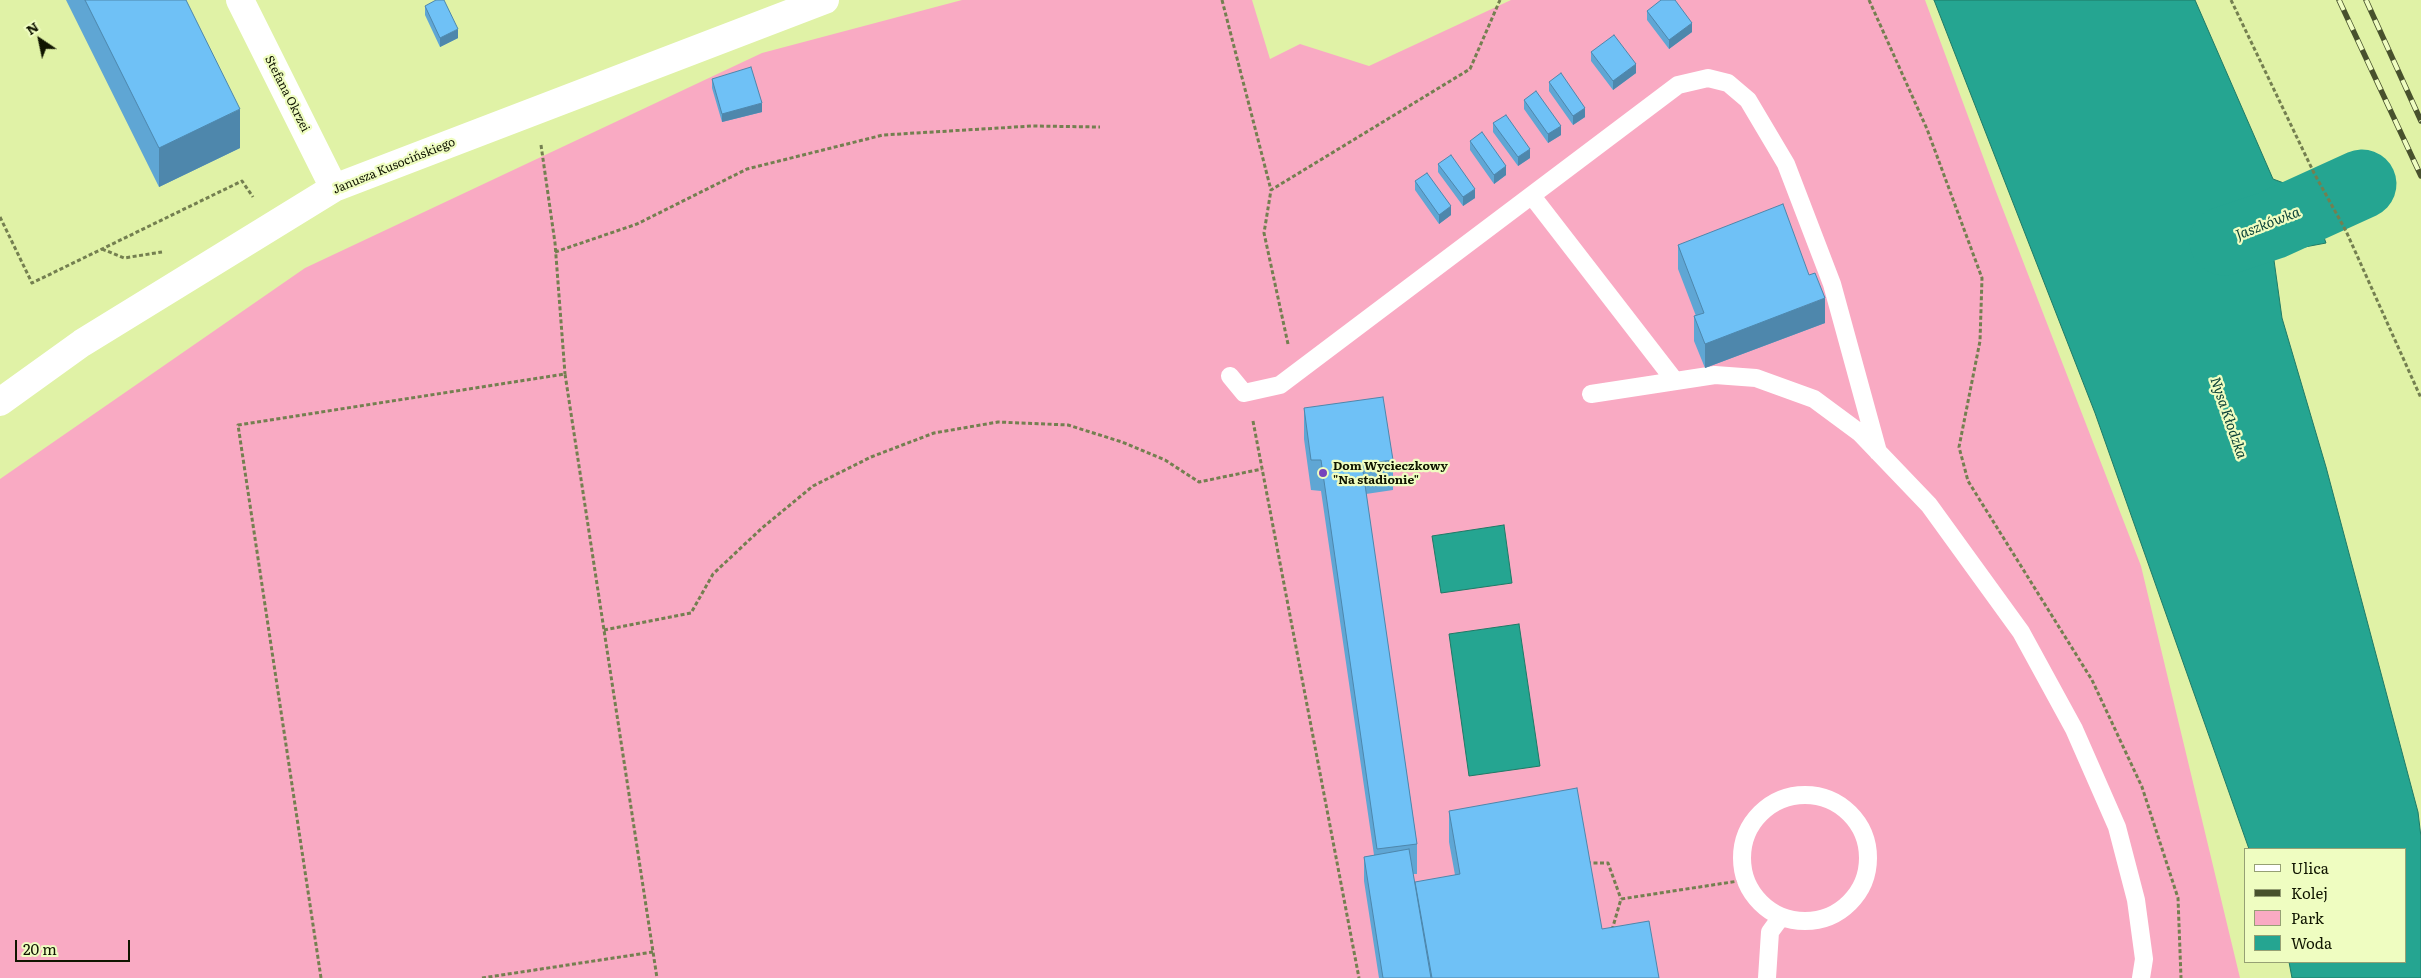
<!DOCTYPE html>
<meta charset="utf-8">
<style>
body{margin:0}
#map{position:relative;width:2421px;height:978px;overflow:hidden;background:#e0f2a6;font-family:Literata,serif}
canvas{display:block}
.legend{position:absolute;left:2244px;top:848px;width:162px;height:115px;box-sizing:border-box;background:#effdc1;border:1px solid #96a074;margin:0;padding:6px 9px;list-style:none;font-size:15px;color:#101500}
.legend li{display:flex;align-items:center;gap:10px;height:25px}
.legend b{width:25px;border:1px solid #96a074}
.north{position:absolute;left:15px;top:15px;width:50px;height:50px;-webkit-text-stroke:4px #effdc1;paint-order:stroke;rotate:326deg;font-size:14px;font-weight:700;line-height:20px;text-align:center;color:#101500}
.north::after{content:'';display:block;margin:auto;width:18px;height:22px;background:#101500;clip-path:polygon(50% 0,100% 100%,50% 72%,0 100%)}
.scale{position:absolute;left:15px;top:940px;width:115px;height:22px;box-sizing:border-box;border:2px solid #101500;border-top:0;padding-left:6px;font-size:15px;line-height:18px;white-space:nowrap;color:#101500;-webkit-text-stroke:4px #effdc1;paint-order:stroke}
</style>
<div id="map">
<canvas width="2421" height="978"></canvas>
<ul class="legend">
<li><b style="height:6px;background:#fff"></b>Ulica</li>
<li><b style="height:6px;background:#48512d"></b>Kolej</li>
<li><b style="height:14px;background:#f9aac3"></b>Park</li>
<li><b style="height:14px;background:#25a591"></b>Woda</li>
</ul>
<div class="north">N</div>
<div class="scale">20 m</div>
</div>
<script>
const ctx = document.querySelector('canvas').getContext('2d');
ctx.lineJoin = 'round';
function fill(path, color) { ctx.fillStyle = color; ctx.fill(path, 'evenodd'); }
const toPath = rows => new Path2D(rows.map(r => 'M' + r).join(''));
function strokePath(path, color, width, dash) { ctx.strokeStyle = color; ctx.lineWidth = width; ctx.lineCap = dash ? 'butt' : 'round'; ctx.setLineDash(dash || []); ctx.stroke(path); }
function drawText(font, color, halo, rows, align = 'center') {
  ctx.font = font + ' Literata,serif'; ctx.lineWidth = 4.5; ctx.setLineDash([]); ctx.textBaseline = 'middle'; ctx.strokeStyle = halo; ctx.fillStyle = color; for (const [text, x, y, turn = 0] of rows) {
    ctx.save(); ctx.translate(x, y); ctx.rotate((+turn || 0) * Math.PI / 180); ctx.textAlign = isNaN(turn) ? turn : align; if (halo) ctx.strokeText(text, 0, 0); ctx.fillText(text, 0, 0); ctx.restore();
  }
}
fill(toPath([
 [962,0,1252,0,1270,59,1300,44,1369,66,1511,0,1925,0,1995,189,2141,566,2240,978,0,978,0,479,305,268,762,53]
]), '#f9aac3');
const water = toPath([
 [1934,0,2195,0,2273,179,2308,192,2326,243,2273,253,2282,318,2326,467,2418,812,2421,837,2421,978,2292,978,2289,962,2405,962,2405,849,2249,849,2095,413,1934,0],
 [1504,525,1512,583,1441,593,1432,536,1504,525],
 [1519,624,1540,766,1469,776,1449,634,1519,624]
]);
fill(water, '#25a591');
strokePath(water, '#1f7a66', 1);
strokePath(toPath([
 [2224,241,2272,225,2362,184]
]), '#25a591', 69);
strokePath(toPath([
 [1222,0,1271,190],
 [1869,0,1927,129,1982,278,1980,341,1959,447,1968,481,2092,680,2142,787,2178,898,2181,978],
 [2231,0,2314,173,2346,231,2421,398],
 [541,145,555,243,565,374],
 [0,217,32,283,242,181,253,197],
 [102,249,124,258,162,252],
 [555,252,637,224,747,169,883,135,1032,126,1100,127],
 [1288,344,1264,233,1271,190,1470,69,1500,0],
 [1253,421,1359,978],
 [604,630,691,613,713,574,762,528,813,486,871,457,934,433,998,422,1068,425,1122,442,1165,460,1199,482,1262,469],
 [1587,863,1608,863,1621,899],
 [1612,930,1621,899,1745,880],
 [321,978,238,425,565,374,657,978],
 [482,978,653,952]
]), '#747f50', 3, [4, 2.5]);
strokePath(toPath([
 [1532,196,1675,381],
 [1230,376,1244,393,1280,385,1678,85,1708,78,1728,83,1748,100,1786,164,1832,284,1878,452],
 [1591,394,1715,375,1756,378,1814,399,1860,433,1929,505,2021,632,2074,729,2117,827,2136,900,2144,959,2141,978],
 '1742 858a63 63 0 1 1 126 0a63 63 0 1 1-126 0Z',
 [1767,978,1770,932,1781,917]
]), '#fff', 18);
strokePath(toPath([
 [240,0,334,188],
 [0,402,82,343,334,188,825,0]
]), '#fff', 28);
const rail = toPath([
 [2339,0,2421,176],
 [2366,0,2421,121]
]);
strokePath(rail, '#48512d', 5.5);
strokePath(rail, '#effdc1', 4, [11]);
fill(toPath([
 [66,0,186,0,240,148,159,187],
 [425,6,458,38,440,47,425,15],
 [1647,11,1692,32,1669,49,1647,20],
 [1591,52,1636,73,1613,90,1591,61],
 [712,79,762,112,722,122,712,88],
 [1549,82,1585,117,1573,125,1549,91],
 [1524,100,1561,135,1548,143,1524,109],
 [1493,123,1530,158,1518,166,1493,132],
 [1470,141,1506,175,1494,184,1470,150],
 [1438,164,1475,198,1463,206,1438,172],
 [1415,181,1451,215,1439,224,1415,190],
 [1678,245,1825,323,1705,368,1694,341,1694,316,1696,316,1678,269],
 [1304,408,1393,460,1393,490,1366,494,1417,844,1417,874,1413,874,1415,885,1455,875,1449,842,1449,811,1602,929,1659,978,1379,978,1364,881,1364,857,1374,855,1321,491,1311,490,1304,439]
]), '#5fa6d4');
fill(toPath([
 [1692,23,1692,32,1669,49,1669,40],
 [458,29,458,38,440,47,440,38],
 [1636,64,1636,73,1613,90,1613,81],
 [762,103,762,112,722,122,722,114],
 [1585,108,1585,117,1573,125,1573,116],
 [240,109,240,148,159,187,159,148],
 [1561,126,1561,135,1548,143,1548,134],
 [1530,149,1530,158,1518,166,1518,157],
 [1506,166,1506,175,1494,184,1494,175],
 [1475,189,1475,198,1463,206,1463,197],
 [1451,206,1451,215,1439,224,1439,215],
 [1825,298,1825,323,1705,368,1705,344]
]), '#4e87ac');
const building = toPath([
 [85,0,186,0,240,109,159,148,85,0],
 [436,0,444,0,458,29,440,38,425,6,436,0],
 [1661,0,1675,0,1692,23,1669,40,1647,11,1661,0],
 [1614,35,1636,64,1613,81,1591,52,1614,35],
 [751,67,762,103,722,114,712,79,751,67],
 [1561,73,1585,108,1573,116,1549,82,1561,73],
 [1536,91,1561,126,1548,134,1524,100,1536,91],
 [1506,115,1530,149,1518,157,1493,123,1506,115],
 [1482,132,1506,166,1494,175,1470,141,1482,132],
 [1451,155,1475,189,1463,197,1438,164,1451,155],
 [1427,173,1451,206,1439,215,1415,181,1427,173],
 [1783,204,1809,275,1815,273,1825,298,1705,344,1694,316,1704,313,1678,245,1783,204],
 [1383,397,1393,460,1362,464,1417,844,1377,849,1321,460,1311,460,1304,408,1383,397],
 [1577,788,1602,929,1649,921,1659,978,1432,978,1415,882,1460,874,1449,811,1577,788],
 [1409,849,1431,978,1383,978,1364,857,1409,849]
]);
fill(building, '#6fc1f6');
strokePath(building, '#4e87ac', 1);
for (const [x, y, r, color] of [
 [1323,473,5,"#7644bc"]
]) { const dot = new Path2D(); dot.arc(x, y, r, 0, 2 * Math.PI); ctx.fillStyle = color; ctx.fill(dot); strokePath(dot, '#effdc1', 2); }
drawText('12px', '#101500', '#effdc1', [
 ["Stefana Okrzei",287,94,63],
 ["Janusza Kusocińskiego",394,166,-22]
]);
drawText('bold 12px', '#101500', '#effdc1', [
 ["Dom Wycieczkowy",1333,466],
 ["\"Na stadionie\"",1333,480]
], 'left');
drawText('italic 14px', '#0a4138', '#effdc1', [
 ["Jaszkówka",2268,224,-21],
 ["Nysa Kłodzka",2228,418,71]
]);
</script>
